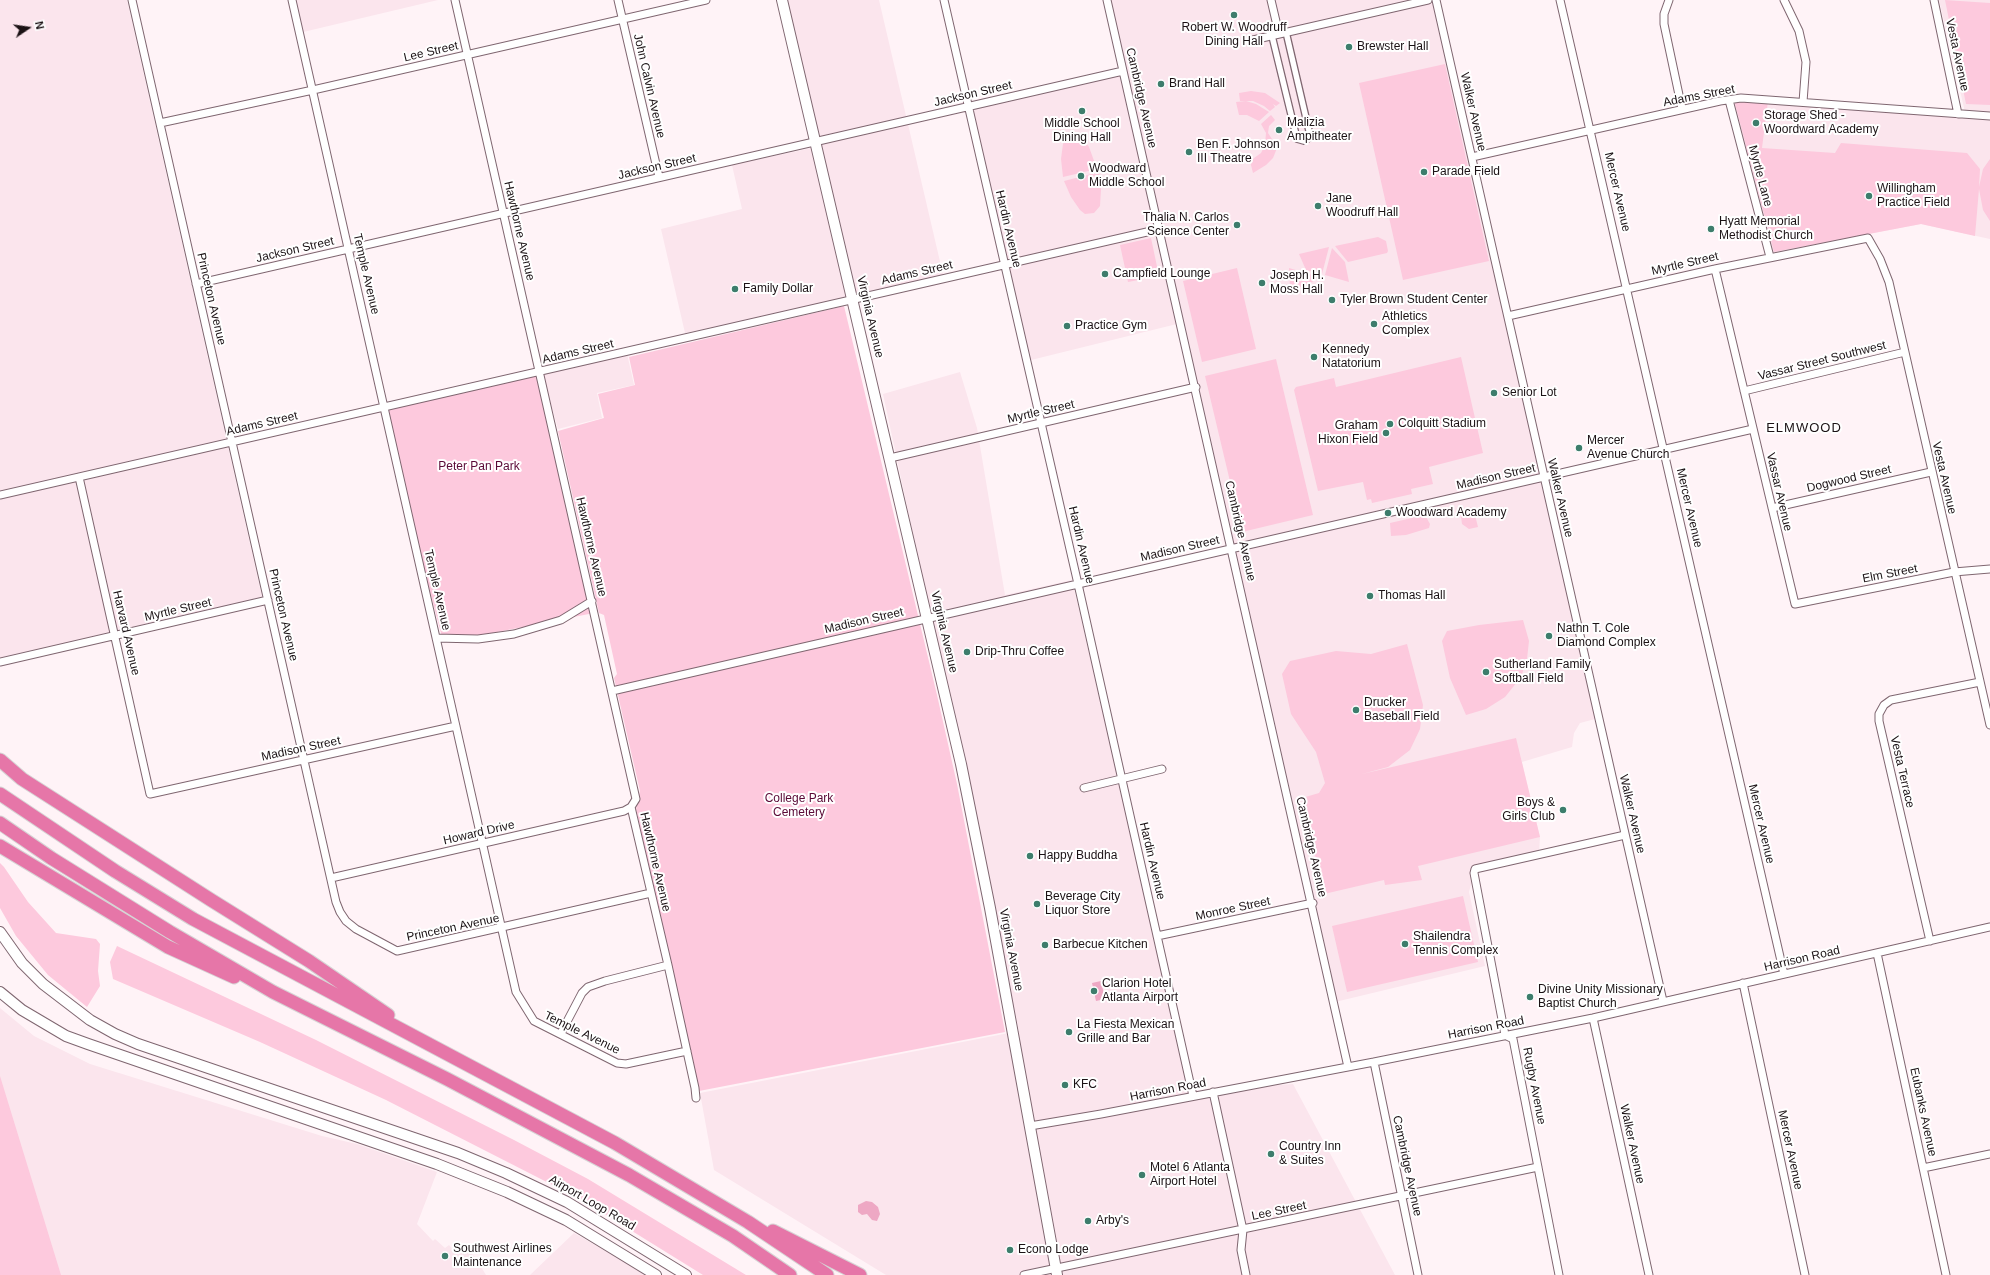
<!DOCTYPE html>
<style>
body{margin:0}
#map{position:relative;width:1990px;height:1275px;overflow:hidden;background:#fff3f7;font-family:Arial,sans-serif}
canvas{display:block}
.north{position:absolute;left:8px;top:8px;width:40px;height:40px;-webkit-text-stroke:3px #fff;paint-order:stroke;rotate:77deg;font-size:11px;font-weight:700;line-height:16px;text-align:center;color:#1b1215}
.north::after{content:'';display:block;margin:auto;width:14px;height:18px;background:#1b1215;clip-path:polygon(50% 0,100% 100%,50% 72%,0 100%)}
</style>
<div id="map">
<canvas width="1990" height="1275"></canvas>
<div class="north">N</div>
</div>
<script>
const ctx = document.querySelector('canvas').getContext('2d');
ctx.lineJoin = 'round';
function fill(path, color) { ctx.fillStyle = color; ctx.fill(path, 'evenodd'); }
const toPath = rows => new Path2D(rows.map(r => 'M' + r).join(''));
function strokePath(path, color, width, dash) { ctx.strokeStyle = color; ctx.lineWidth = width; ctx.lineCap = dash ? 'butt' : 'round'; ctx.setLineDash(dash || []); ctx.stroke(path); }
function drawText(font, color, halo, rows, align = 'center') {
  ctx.font = font + ' Arial,sans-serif'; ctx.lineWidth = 4; ctx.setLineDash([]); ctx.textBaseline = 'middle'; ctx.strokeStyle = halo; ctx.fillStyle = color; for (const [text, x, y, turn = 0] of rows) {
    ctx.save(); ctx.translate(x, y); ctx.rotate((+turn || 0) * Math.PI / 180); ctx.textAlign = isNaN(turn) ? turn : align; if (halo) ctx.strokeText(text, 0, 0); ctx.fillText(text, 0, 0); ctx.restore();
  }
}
fill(toPath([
 [0,0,127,0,262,597,0,658],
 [291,0,438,0,299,33],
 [787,0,879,0,945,283,918,289,861,296,685,333,661,229,742,209,732,165,821,146],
 [1107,0,1436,0,1599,718,1580,723,1574,733,1572,747,1522,762,1540,837,1539,852,1482,869,1474,873,1469,892,1485,966,1335,1002,1181,323,1027,361,969,107,1123,71],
 [1939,0,1990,0,1990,239,1921,224,1770,253,1728,99,1965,112],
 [626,349,634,385,597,393,602,418,558,429,541,369],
 [960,372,977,428,1005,595,1072,580,1192,1091,1293,1084,1395,1275,886,1275,714,1170,700,1093,1019,1031,883,394],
 [0,1008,34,1036,90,1064,322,1136,357,1144,437,1172,417,1224,433,1241,435,1239,445,1248,449,1245,455,1252,458,1251,458,1247,462,1246,469,1251,475,1257,486,1275,0,1275],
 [574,1233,614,1256,645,1275,530,1275]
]), '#fbe5ed');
fill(toPath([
 [1945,0,1990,3,1990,105,1966,104],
 [1445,64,1489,261,1403,280,1359,83],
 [1251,91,1265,93,1280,103,1276,106,1273,104,1275,107,1270,111,1264,106,1253,101,1240,101,1239,93],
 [1734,100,1768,101,1762,148,1835,153,1841,143,1967,153,1980,169,1979,187,1983,169,1990,159,1990,221,1983,210,1979,189,1975,236,1921,224,1774,252],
 [1246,101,1256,104,1269,112,1259,121,1247,115,1239,115,1236,102],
 [1271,115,1275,120,1269,126,1268,133,1272,139,1280,141,1278,148,1265,144,1266,133,1261,124],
 [1075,135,1083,139,1089,147,1097,169,1063,177,1061,159,1063,144,1066,138],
 [1265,145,1277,148,1273,158,1266,165,1253,173,1250,161,1261,153],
 [1099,172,1101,189,1100,206,1094,213,1085,214,1080,210,1071,197,1064,181],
 [1378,237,1386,241,1388,251,1387,253,1348,262,1335,246],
 [1151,238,1159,276,1128,282,1120,245],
 [1329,247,1322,274,1306,270,1299,254],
 [1332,248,1345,262,1349,282,1325,275],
 [1237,268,1256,349,1202,362,1183,281],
 [1289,268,1319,277,1305,287,1290,288],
 [844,306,937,695,957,784,1005,1032,699,1091,636,809,640,791,614,678,617,674,604,615,599,613,558,431,604,418,598,394,635,385,629,357],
 [1461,357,1483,453,1429,467,1433,484,1411,489,1412,494,1372,503,1371,499,1367,500,1363,482,1318,491,1294,390,1296,387,1334,378,1336,387],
 [1276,359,1313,515,1242,532,1205,376],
 [541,369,594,613,477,636,442,637,381,406],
 [1473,507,1478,527,1469,529,1462,524,1460,509],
 [1425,515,1430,524,1429,528,1406,535,1391,536,1390,523],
 [1523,620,1529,641,1527,659,1521,677,1505,697,1486,709,1466,715,1450,678,1442,641,1447,631,1479,625],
 [1407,644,1423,705,1420,729,1410,750,1388,767,1362,774,1516,738,1540,837,1418,866,1422,880,1385,885,1384,880,1324,894,1302,798,1319,793,1325,783,1316,752,1291,714,1282,674,1290,661,1336,651,1371,654],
 [0,863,4,867,28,902,56,933,96,939,100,944,98,971,100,986,87,1007,48,975,16,936,0,908],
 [1463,896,1478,962,1347,992,1332,926],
 [117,946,316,1040,514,1140,588,1179,746,1275,703,1275,582,1200,386,1100,260,1042,113,979,110,962],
 [0,1076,61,1275,0,1275]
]), '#fdc9dd');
fill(toPath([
 [1101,981,1105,999,1096,1001,1092,983],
 [866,1201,872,1202,878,1207,880,1214,877,1221,872,1220,867,1214,862,1215,858,1212,858,1205]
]), '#eea8c4');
const pedestrian = toPath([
 [1272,36,1297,139,1304,141,1309,138,1310,135,1286,32]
]);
const minor = toPath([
 [132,0,336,902,340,912,346,921,356,929,397,951,651,893],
 [292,0,516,992,534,1021,617,1063,626,1064,687,1051],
 [455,0,636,799,631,807,668,965,695,1088,696,1098],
 [618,0,659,177],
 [944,0,1078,584,1193,1096],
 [1107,0,1348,1067],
 [1271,0,1279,34],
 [1436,0,1663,1001],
 [1560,0,1784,974],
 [1669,0,1664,14,1664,24,1682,109],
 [1784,0,1799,31,1806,62,1803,102],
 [1934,0,1958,114],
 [1253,40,1428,0],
 [1729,100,1770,257],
 [160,123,313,90,706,0],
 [1472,157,1720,101,1741,98,1990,116],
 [1715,269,1795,604,1954,572,1990,569],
 [196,284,1123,71],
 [1508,316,1715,269,1868,238,1880,259,1889,282,1990,725],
 [1744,391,1905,352],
 [890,458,1196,387],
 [79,477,150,794,456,726],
 [0,495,1160,229],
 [1772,508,1931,472],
 [436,638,478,639,514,634,561,620,592,601],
 [0,662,268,600],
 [612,691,1753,429],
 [1084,788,1162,769],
 [331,878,624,811,631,807],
 [1157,936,1313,903],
 [1930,941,1879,721,1879,714,1884,705,1891,700,1980,682],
 [1877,953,1946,1275],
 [1743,983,1805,1275],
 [1593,1018,1649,1275],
 [561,1033,582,993,588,987,605,981,668,965],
 [1374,1062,1418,1275],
 [1213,1092,1243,1230,1241,1250,1246,1275],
 [1030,1126,1101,1114,1374,1062,1593,1018,1990,927],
 [1923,1168,1990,1154],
 [1024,1275,1538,1167],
 [1559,1275,1513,1039,1505,1035,1474,873,1475,869,1625,835]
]);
const secondary = toPath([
 [782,0,961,764,990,908,1057,1275],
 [0,932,22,963,43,984,90,1020,115,1034,138,1044,458,1153,506,1173,567,1202,686,1275],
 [0,992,22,1010,66,1036,88,1044,437,1164,507,1192,566,1220,656,1275]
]);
const motorway = toPath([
 [0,760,22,779,211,900,309,961,388,1015],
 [0,794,115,871,193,919,615,1143,748,1222,827,1275],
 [0,823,51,858,170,932,273,992,447,1079,629,1175,733,1236,790,1275],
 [0,846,168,947,234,977],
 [773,1231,860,1275]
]);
strokePath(pedestrian, '#7f6670', 8);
strokePath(minor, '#7f6670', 9);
strokePath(secondary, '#7f6670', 12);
strokePath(motorway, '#d6d4d5', 15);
strokePath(pedestrian, '#fff', 5.5);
strokePath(minor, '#fff', 7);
strokePath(secondary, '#fff', 10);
strokePath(motorway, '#e676a8', 13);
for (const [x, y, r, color] of [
 [1234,15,4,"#3d7d6c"],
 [1349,47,4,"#3d7d6c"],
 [1161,84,4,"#3d7d6c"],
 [1082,111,4,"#3d7d6c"],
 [1756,123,4,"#3d7d6c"],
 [1279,130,4,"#3d7d6c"],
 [1189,152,4,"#3d7d6c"],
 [1424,172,4,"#3d7d6c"],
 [1081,176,4,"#3d7d6c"],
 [1869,196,4,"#3d7d6c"],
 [1318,206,4,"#3d7d6c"],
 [1237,225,4,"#3d7d6c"],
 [1711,229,4,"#3d7d6c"],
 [1105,274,4,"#3d7d6c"],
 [1262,283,4,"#3d7d6c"],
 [735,289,4,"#3d7d6c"],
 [1332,300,4,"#3d7d6c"],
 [1374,324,4,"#3d7d6c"],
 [1067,326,4,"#3d7d6c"],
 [1314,357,4,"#3d7d6c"],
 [1494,393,4,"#3d7d6c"],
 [1390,424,4,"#3d7d6c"],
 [1386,433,4,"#3d7d6c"],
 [1579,448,4,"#3d7d6c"],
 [1388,513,4,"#3d7d6c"],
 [1370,596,4,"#3d7d6c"],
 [1549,636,4,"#3d7d6c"],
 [967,652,4,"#3d7d6c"],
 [1486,672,4,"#3d7d6c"],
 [1356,710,4,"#3d7d6c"],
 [1563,810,4,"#3d7d6c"],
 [1030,856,4,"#3d7d6c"],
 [1037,904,4,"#3d7d6c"],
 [1405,944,4,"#3d7d6c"],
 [1045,945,4,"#3d7d6c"],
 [1094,991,4,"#3d7d6c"],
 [1530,997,4,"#3d7d6c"],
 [1069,1032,4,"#3d7d6c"],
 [1065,1085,4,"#3d7d6c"],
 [1271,1154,4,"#3d7d6c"],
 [1142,1175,4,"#3d7d6c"],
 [1088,1221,4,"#3d7d6c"],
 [1010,1250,4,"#3d7d6c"],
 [445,1256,4,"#3d7d6c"]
]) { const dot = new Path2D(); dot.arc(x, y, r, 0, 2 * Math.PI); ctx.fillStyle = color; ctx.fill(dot); strokePath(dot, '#fff', 1.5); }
drawText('12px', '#1b1215', '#fff', [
 ["Robert W. Woodruff",1234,28,"center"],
 ["Dining Hall",1234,42,"center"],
 ["Brewster Hall",1357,47],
 ["Brand Hall",1169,84],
 ["Storage Shed -",1764,116],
 ["Woordward Academy",1764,130],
 ["Malizia",1287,123],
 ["Ampitheater",1287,137],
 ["Middle School",1082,124,"center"],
 ["Dining Hall",1082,138,"center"],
 ["Ben F. Johnson",1197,145],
 ["III Theatre",1197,159],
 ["Woodward",1089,169],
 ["Middle School",1089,183],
 ["Parade Field",1432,172],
 ["Willingham",1877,189],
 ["Practice Field",1877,203],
 ["Jane",1326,199],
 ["Woodruff Hall",1326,213],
 ["Thalia N. Carlos",1229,218,"right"],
 ["Science Center",1229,232,"right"],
 ["Hyatt Memorial",1719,222],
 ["Methodist Church",1719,236],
 ["Campfield Lounge",1113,274],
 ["Joseph H.",1270,276],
 ["Moss Hall",1270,290],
 ["Family Dollar",743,289],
 ["Tyler Brown Student Center",1340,300],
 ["Athletics",1382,317],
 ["Complex",1382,331],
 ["Practice Gym",1075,326],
 ["Kennedy",1322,350],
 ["Natatorium",1322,364],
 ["Senior Lot",1502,393],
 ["Colquitt Stadium",1398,424],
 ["Graham",1378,426,"right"],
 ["Hixon Field",1378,440,"right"],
 ["Mercer",1587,441],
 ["Avenue Church",1587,455],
 ["Woodward Academy",1396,513],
 ["Thomas Hall",1378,596],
 ["Nathn T. Cole",1557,629],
 ["Diamond Complex",1557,643],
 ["Drip-Thru Coffee",975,652],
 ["Sutherland Family",1494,665],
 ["Softball Field",1494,679],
 ["Drucker",1364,703],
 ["Baseball Field",1364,717],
 ["Boys &",1555,803,"right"],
 ["Girls Club",1555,817,"right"],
 ["Happy Buddha",1038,856],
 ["Beverage City",1045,897],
 ["Liquor Store",1045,911],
 ["Shailendra",1413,937],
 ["Tennis Complex",1413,951],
 ["Barbecue Kitchen",1053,945],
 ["Clarion Hotel",1102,984],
 ["Atlanta Airport",1102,998],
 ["Divine Unity Missionary",1538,990],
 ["Baptist Church",1538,1004],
 ["La Fiesta Mexican",1077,1025],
 ["Grille and Bar",1077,1039],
 ["KFC",1073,1085],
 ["Country Inn",1279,1147],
 ["& Suites",1279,1161],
 ["Motel 6 Atlanta",1150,1168],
 ["Airport Hotel",1150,1182],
 ["Arby's",1096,1221],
 ["Southwest Airlines",453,1249],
 ["Maintenance",453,1263],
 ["Econo Lodge",1018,1250]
], 'left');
drawText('12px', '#1b1215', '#fff', [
 ["Lee Street",431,52,-13],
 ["Vesta Avenue",1957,55,78],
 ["John Calvin Avenue",649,86,77],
 ["Jackson Street",973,94,-13],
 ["Adams Street",1699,96,-11],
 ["Cambridge Avenue",1141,98,77],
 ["Walker Avenue",1473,112,77],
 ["Jackson Street",657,167,-13],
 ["Myrtle Lane",1760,176,75],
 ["Mercer Avenue",1617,192,77],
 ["Hardin Avenue",1008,229,77],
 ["Hawthorne Avenue",519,231,77],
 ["Jackson Street",295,250,-13],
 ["Myrtle Street",1685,264,-13],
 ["Adams Street",917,273,-13],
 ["Temple Avenue",366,274,77],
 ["Princeton Avenue",211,299,77],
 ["Virginia Avenue",870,317,77],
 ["Adams Street",578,352,-13],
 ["Vassar Street Southwest",1822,361,-14],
 ["Myrtle Street",1041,412,-13],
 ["Adams Street",262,424,-13],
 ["Madison Street",1496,477,-13],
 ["Vesta Avenue",1944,478,77],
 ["Dogwood Street",1849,479,-13],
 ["Vassar Avenue",1779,492,77],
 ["Walker Avenue",1560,498,77],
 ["Mercer Avenue",1689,508,77],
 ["Cambridge Avenue",1240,531,77],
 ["Hardin Avenue",1081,545,77],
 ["Hawthorne Avenue",591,547,77],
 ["Madison Street",1180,549,-13],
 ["Elm Street",1890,574,-11],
 ["Temple Avenue",437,590,77],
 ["Myrtle Street",178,610,-13],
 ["Princeton Avenue",283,615,77],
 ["Madison Street",864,621,-13],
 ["Virginia Avenue",944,632,77],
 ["Harvard Avenue",126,633,77],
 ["Madison Street",301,749,-12],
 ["Vesta Terrace",1902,772,77],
 ["Walker Avenue",1632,814,77],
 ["Mercer Avenue",1761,824,77],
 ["Howard Drive",479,833,-13],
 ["Cambridge Avenue",1311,847,77],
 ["Hardin Avenue",1152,861,77],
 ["Hawthorne Avenue",655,862,77],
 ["Monroe Street",1233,909,-12],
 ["Princeton Avenue",453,928,-12],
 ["Virginia Avenue",1011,950,79],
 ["Harrison Road",1802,959,-13],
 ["Harrison Road",1486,1028,-11],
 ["Temple Avenue",582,1033,26],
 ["Rugby Avenue",1534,1086,79],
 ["Harrison Road",1168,1090,-11],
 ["Eubanks Avenue",1923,1112,78],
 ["Walker Avenue",1632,1144,78],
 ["Mercer Avenue",1790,1150,78],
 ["Cambridge Avenue",1407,1166,78],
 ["Airport Loop Road",592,1203,30],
 ["Lee Street",1279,1211,-12]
]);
drawText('12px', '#5a0936', '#fff', [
 ["Peter Pan Park",479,467],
 ["College Park",799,799],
 ["Cemetery",799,813]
]);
ctx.letterSpacing = '1px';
drawText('13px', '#1b1215', '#fff', [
 ["ELMWOOD",1804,428]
]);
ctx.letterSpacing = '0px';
</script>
